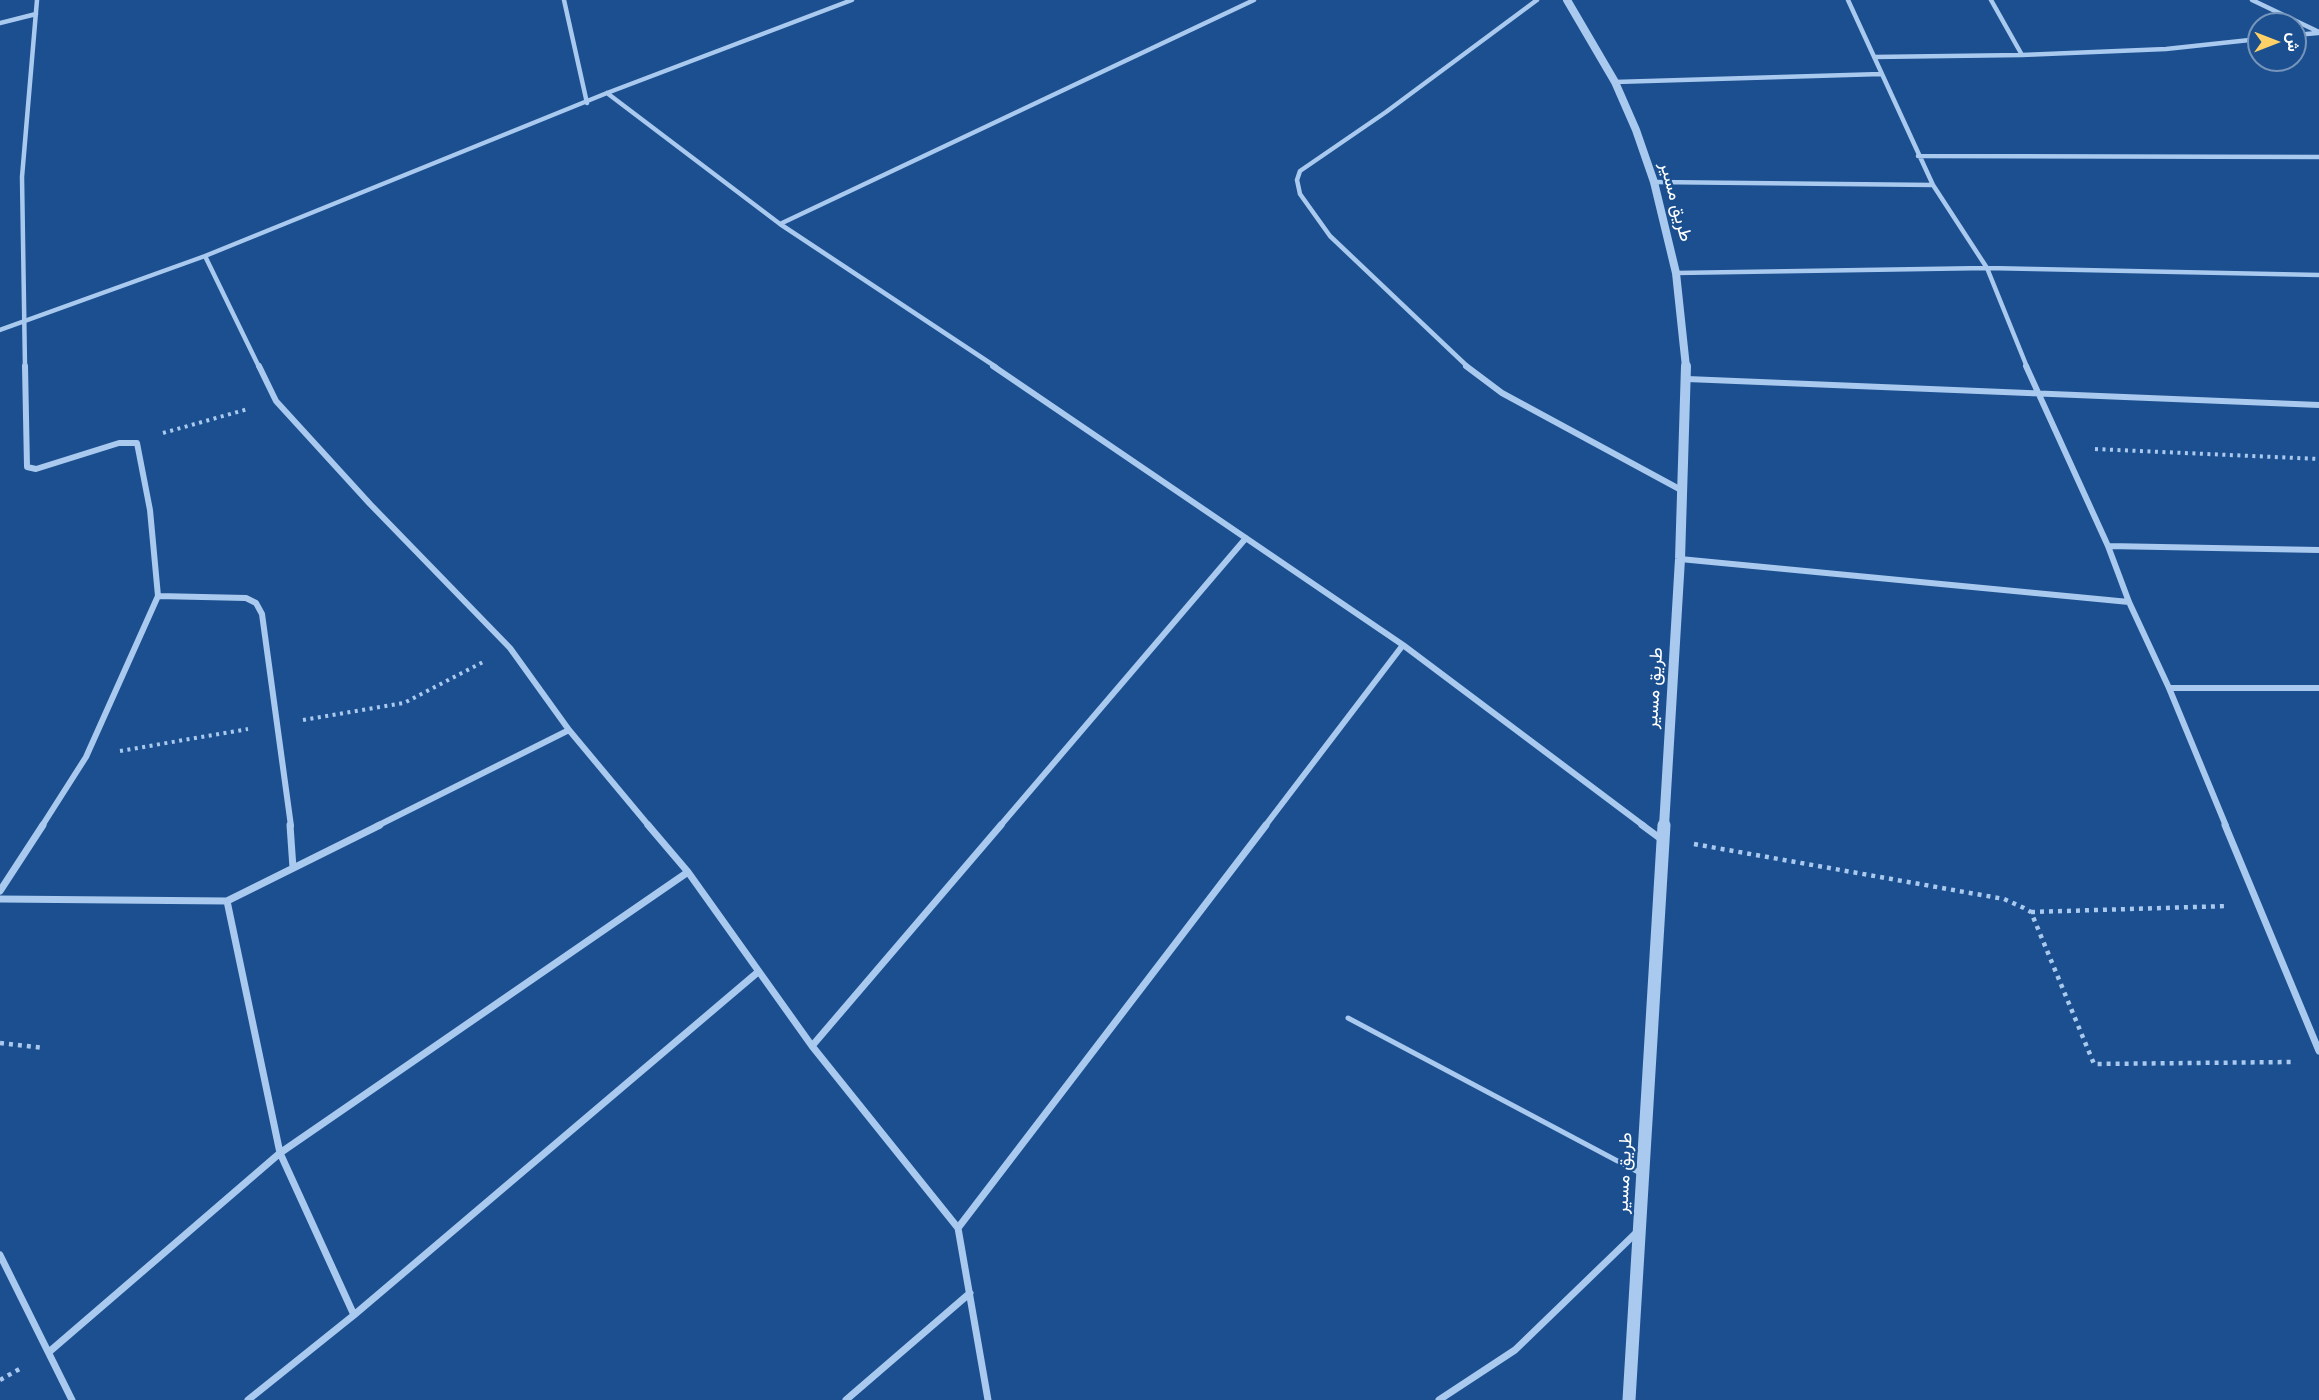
<!DOCTYPE html>
<meta charset="utf-8">
<style>
body{margin:0}
#map{position:relative;width:2319px;height:1400px;overflow:hidden;background:#1b4f8f;font-family:Roboto,Vazirmatn,sans-serif}
canvas{display:block}
.north{position:absolute;left:2247px;top:12px;width:60px;height:60px;box-sizing:border-box;background:#1b4f8f;border:2px solid #7695bc;border-radius:50%;rotate:90deg;font-size:16px;font-weight:700;line-height:24px;text-align:center;color:#fff}
.north::after{content:'';display:block;margin:auto;width:21px;height:27px;background:#ffd166;clip-path:polygon(50% 0,100% 100%,50% 72%,0 100%)}
</style>
<div id="map">
<canvas width="2319" height="1400"></canvas>
<div class="north">ش</div>
</div>
<script>
const ctx = document.querySelector('canvas').getContext('2d');
ctx.lineJoin = 'round';
const toPath = rows => new Path2D(rows.map(r => 'M' + r).join(''));
function strokePath(path, color, width, dash) { ctx.strokeStyle = color; ctx.lineWidth = width; ctx.lineCap = dash ? 'butt' : 'round'; ctx.setLineDash(dash || []); ctx.stroke(path); }
function drawText(font, color, halo, rows, align = 'center') {
  ctx.font = font + ' Roboto,Vazirmatn,sans-serif'; ctx.lineWidth = 4.5; ctx.setLineDash([]); ctx.textBaseline = 'middle'; ctx.strokeStyle = halo; ctx.fillStyle = color; for (const [text, x, y, turn = 0] of rows) {
    ctx.save(); ctx.translate(x, y); ctx.rotate((+turn || 0) * Math.PI / 180); ctx.textAlign = isNaN(turn) ? turn : align; if (halo) ctx.strokeText(text, 0, 0); ctx.fillText(text, 0, 0); ctx.restore();
  }
}
strokePath(toPath([
 [163,433,248,409],
 [2095,449,2319,459],
 [303,720,404,703,485,661],
 [120,751,248,729]
]), '#a9c9ee', 4, [3, 4.5]);
strokePath(toPath([
 [1694,844,2004,899,2024,908,2031,912,2094,1064,2291,1062],
 [2031,912,2228,906],
 [0,1043,44,1048],
 [0,1380,23,1367]
]), '#a9c9ee', 4.5, [4, 5]);
strokePath(toPath([
 [1348,1018,1642,1174]
]), '#a9c9ee', 5);
strokePath(toPath([
 [564,0,587,103],
 [1848,0,1933,185,1987,268,2027,367],
 [1991,0,2022,55,2166,49,2259,39],
 [2252,0,2319,32],
 [0,23,36,14],
 [2295,35,2318,33],
 [1874,57,2022,55],
 [1615,82,1881,74],
 [607,93,780,224,996,367],
 [1918,156,2319,157],
 [1654,182,1933,185],
 [780,224,1254,0],
 [205,256,259,367],
 [1676,273,1987,268,2319,275],
 [0,330,205,256,607,93,852,0],
 [25,367,22,177,37,0],
 [1468,367,1330,236,1300,194,1297,180,1300,171,1386,112,1537,0]
]), '#a9c9ee', 4.5);
strokePath(toPath([
 [25,366,27,467,36,469,119,443,137,443,150,510,158,596,86,757,42,826],
 [259,366,276,401,370,504,510,648,569,730,649,826],
 [993,366,1403,645,1644,826],
 [1466,366,1502,393,1683,491],
 [2026,366,2108,546,2319,550],
 [1687,379,2319,405],
 [2108,546,2129,602,2169,688],
 [1680,559,2129,602],
 [158,596,246,598,256,603,262,614,291,826],
 [377,826,569,730],
 [1000,826,1246,538],
 [1265,826,1403,645],
 [2226,826,2169,688,2319,688]
]), '#a9c9ee', 6);
strokePath(toPath([
 [290,825,293,868],
 [648,825,688,872,812,1046,958,1228,988,1400],
 [1642,825,1661,839],
 [2225,825,2319,1051],
 [0,891,43,825],
 [0,899,227,901,380,825],
 [227,901,280,1153,354,1315],
 [812,1046,1001,825],
 [958,1228,1266,825],
 [0,1255,72,1400],
 [49,1352,280,1153,688,872],
 [248,1400,354,1315,758,972],
 [846,1400,970,1293],
 [1439,1400,1515,1350,1637,1232]
]), '#a9c9ee', 7);
strokePath(toPath([
 [1567,0,1615,82,1636,130,1654,182,1676,273,1686,367]
]), '#a9c9ee', 8);
strokePath(toPath([
 [1664,826,1680,559,1686,366]
]), '#a9c9ee', 10);
strokePath(toPath([
 [1629,1400,1664,825]
]), '#a9c9ee', 13);
drawText('18px', '#fff', '#1b4f8f', [
 ["طريق مسير",1675,202,75],
 ["طريق مسير",1655,688,-86],
 ["طريق مسير",1625,1173,-87]
]);
</script>
